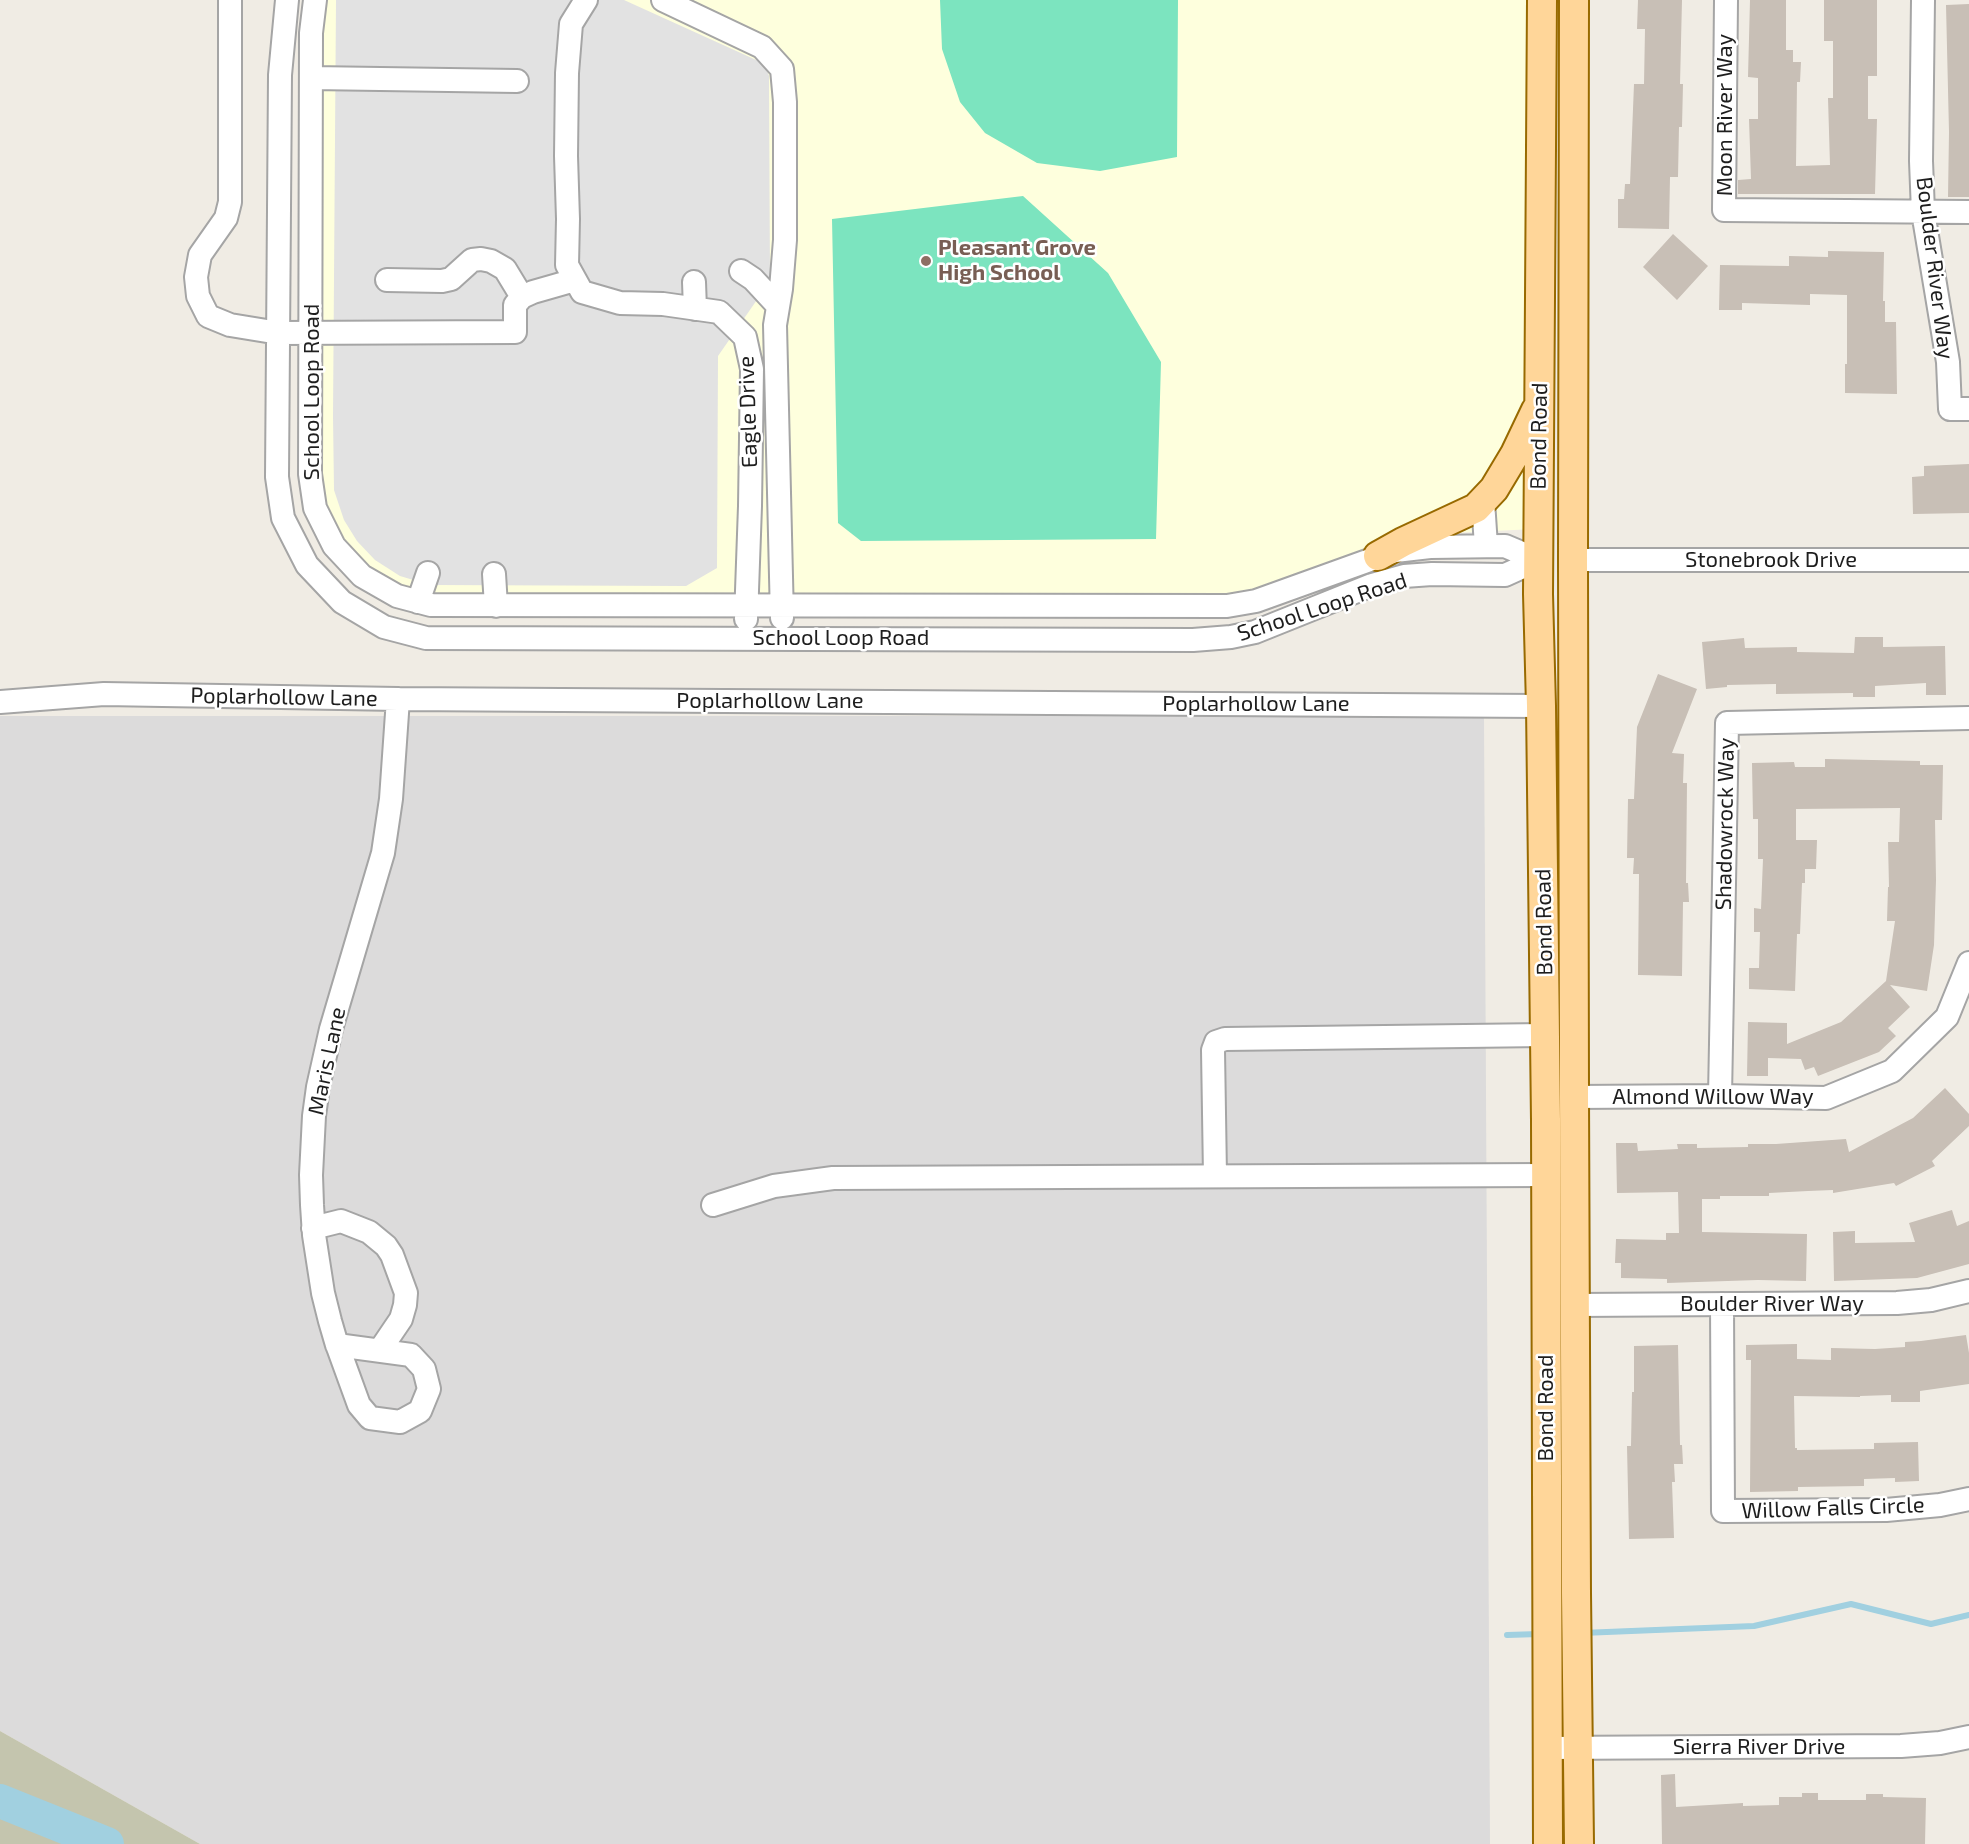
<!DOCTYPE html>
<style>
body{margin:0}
canvas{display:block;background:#f0ece4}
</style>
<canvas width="1969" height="1844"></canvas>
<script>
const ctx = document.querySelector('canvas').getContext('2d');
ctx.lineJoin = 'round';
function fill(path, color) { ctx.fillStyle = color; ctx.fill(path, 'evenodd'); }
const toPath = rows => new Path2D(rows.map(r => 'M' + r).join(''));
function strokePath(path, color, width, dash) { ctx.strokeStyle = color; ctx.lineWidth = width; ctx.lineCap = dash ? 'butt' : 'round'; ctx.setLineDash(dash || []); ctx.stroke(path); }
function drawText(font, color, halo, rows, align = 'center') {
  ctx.font = font + ' "Exo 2",sans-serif'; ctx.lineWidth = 5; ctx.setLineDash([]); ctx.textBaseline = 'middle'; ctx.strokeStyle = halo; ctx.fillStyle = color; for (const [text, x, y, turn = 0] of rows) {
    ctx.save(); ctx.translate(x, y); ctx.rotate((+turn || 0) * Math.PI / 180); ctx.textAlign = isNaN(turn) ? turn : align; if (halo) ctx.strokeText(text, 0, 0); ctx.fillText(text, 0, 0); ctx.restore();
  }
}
fill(toPath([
 [0,716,1484,716,1490,1844,200,1844,0,1731]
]), '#dcdbdb');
fill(toPath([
 [322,0,1532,0,1535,529,1410,535,1253,595,405,596,355,568,318,508]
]), '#feffdd');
fill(toPath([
 [0,1731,200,1844,0,1844]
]), '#c4c5ae');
fill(toPath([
 [940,0,1178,0,1177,157,1100,171,1037,163,985,133,960,102,942,49],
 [1023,196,1108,273,1161,362,1156,539,861,541,838,523,832,219]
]), '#7ce4bf');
fill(toPath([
 [336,0,624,0,765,64,769,76,770,281,718,356,717,568,686,586,430,585,400,576,375,560,357,541,344,520,334,490,333,416]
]), '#e2e2e2');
strokePath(toPath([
 [1582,1633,1754,1626,1851,1604,1931,1624,1969,1615],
 [1507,1635,1539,1634]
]), '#a1d0e0', 6);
strokePath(toPath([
 [0,1801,107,1844]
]), '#a1d0e0', 34);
fill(toPath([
 [1638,0,1682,0,1680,84,1683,84,1682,127,1679,127,1678,177,1670,177,1669,229,1618,228,1618,199,1624,199,1625,184,1630,184,1634,84,1644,84,1645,29,1637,29],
 [1750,0,1786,0,1786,50,1793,50,1793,62,1801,62,1800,82,1797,82,1796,166,1830,165,1828,98,1833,98,1833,41,1824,41,1824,0,1877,0,1877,76,1868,76,1868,119,1877,119,1875,194,1738,194,1738,180,1751,179,1749,119,1758,119,1758,78,1748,77],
 [1969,4,1969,197,1948,197,1949,132,1946,5],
 [1673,234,1708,266,1677,300,1643,267],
 [1828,251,1884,252,1883,301,1885,301,1885,322,1896,322,1897,394,1845,393,1845,364,1847,364,1847,295,1810,294,1810,305,1742,303,1742,310,1719,310,1720,265,1789,266,1789,256,1828,257],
 [1969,464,1969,513,1913,514,1912,477,1924,476,1924,466],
 [1855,637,1883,637,1883,647,1945,646,1946,695,1926,695,1926,683,1875,686,1875,697,1853,697,1853,693,1776,694,1776,684,1727,685,1727,687,1706,689,1702,642,1744,638,1745,648,1797,647,1797,652,1854,653],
 [1658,674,1697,689,1672,753,1684,754,1683,783,1687,783,1686,883,1688,883,1689,902,1683,902,1682,976,1638,975,1639,874,1633,874,1634,858,1627,858,1628,799,1634,799,1637,727],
 [1825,759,1920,761,1920,765,1943,765,1942,820,1935,820,1936,880,1934,945,1927,991,1890,985,1910,1007,1888,1028,1896,1036,1879,1052,1818,1076,1814,1067,1805,1070,1801,1059,1768,1058,1768,1076,1747,1076,1748,1022,1787,1023,1787,1044,1841,1022,1886,981,1895,921,1887,921,1888,887,1889,887,1888,842,1899,842,1900,808,1796,809,1796,840,1817,840,1816,869,1805,869,1805,883,1802,883,1800,934,1797,934,1795,991,1749,989,1749,968,1759,968,1760,932,1754,932,1754,908,1761,909,1763,859,1758,859,1758,819,1753,819,1752,763,1794,762,1795,767,1825,767],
 [1945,1088,1969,1114,1969,1126,1932,1161,1935,1166,1896,1186,1894,1183,1833,1193,1833,1190,1808,1191,1769,1193,1769,1196,1720,1196,1720,1199,1702,1199,1702,1232,1807,1234,1806,1281,1758,1280,1667,1283,1667,1279,1621,1278,1621,1263,1615,1263,1616,1239,1666,1240,1666,1233,1679,1233,1678,1192,1617,1193,1616,1143,1637,1143,1638,1151,1678,1149,1677,1144,1697,1144,1697,1148,1748,1147,1748,1144,1776,1144,1846,1139,1849,1152,1913,1118],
 [1952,1210,1957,1226,1969,1221,1969,1264,1917,1278,1834,1281,1833,1232,1855,1231,1855,1243,1915,1242,1909,1223],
 [1966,1335,1969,1353,1969,1384,1920,1391,1920,1402,1891,1402,1891,1395,1860,1396,1860,1397,1794,1396,1795,1448,1797,1448,1797,1450,1874,1449,1874,1443,1918,1442,1919,1481,1895,1482,1895,1478,1864,1479,1864,1486,1798,1487,1798,1491,1750,1492,1751,1360,1746,1360,1746,1345,1797,1344,1797,1359,1831,1360,1831,1348,1875,1349,1905,1347,1905,1342,1921,1341],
 [1678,1345,1680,1445,1682,1445,1683,1464,1674,1464,1675,1482,1672,1482,1674,1538,1629,1539,1627,1446,1631,1446,1632,1392,1634,1392,1634,1346],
 [1675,1774,1676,1807,1743,1803,1743,1806,1779,1805,1779,1797,1802,1797,1802,1793,1818,1793,1818,1800,1866,1800,1866,1794,1883,1794,1883,1797,1926,1798,1925,1844,1662,1844,1661,1775]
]), '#c8bfb6');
const minor = toPath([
 [230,0,230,202,226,218,200,255,196,277,198,296,208,316,230,325,279,333,515,332,515,305,522,297,533,292,575,280],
 [287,0,280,75,277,477,283,518,307,565,342,602,384,627,426,638,1193,640,1231,637,1255,632,1372,585,1404,576,1432,574,1505,575,1538,560],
 [315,0,311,33,310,474,315,508,334,546,362,576,397,596,431,605,1227,606,1256,601,1395,551,1430,547,1505,546,1538,560],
 [586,0,571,24,567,73,566,156,568,219,567,265,582,292,620,303,663,304,719,312,745,337,752,369,750,506,746,619],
 [663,0,762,47,782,69,785,102,785,240,781,289,775,325,782,618],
 [1726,0,1724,210,1969,212],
 [1923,0,1921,161,1923,212,1948,362,1950,409,1969,409],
 [312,78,517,81],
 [741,271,753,279,778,306],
 [387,280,442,281,451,279,472,260,481,259,491,261,505,269,522,297],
 [694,282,695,309],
 [1483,501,1486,546],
 [1573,560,1969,560],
 [494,574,496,606],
 [418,602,428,573],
 [0,702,104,694,398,699,1541,706],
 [1720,1096,1727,723,1969,718],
 [1574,1097,1720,1096,1826,1098,1892,1071,1947,1017,1969,963],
 [1215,1176,1213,1050,1216,1042,1225,1039,1545,1035],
 [713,1205,774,1186,833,1178,1546,1175],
 [313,1228,341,1221,369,1232,386,1246,392,1255,406,1293,405,1305,401,1319,380,1350],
 [1722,1304,1723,1511,1886,1510,1940,1505,1969,1499],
 [1575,1305,1897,1303,1931,1300,1969,1291],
 [337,1345,411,1355,424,1369,429,1389,420,1411,400,1422,370,1418,359,1405,339,1350,337,1345,330,1321,323,1293,314,1235,312,1205,311,1175,314,1116,318,1087,331,1029,383,853,391,799,398,699],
 [1547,1748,1901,1746,1940,1743,1969,1737]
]);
const major = toPath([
 [1542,0,1538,594,1541,706,1546,1120,1548,1844],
 [1574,0,1573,560,1574,1097,1576,1593,1579,1844],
 [1378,556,1403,542,1476,508,1494,489,1515,454,1536,410]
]);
strokePath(minor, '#a5a5a5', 26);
strokePath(major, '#986a00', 32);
strokePath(minor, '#fff', 22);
strokePath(major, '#ffd699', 28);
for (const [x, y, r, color] of [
 [926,261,6,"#8d6e63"]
]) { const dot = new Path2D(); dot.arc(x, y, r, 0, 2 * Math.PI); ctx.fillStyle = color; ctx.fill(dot); strokePath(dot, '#fff', 2); }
drawText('22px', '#1e1e1e', '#fff', [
 ["Moon River Way",1725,115,-90],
 ["Boulder River Way",1935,268,83],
 ["School Loop Road",312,392,-90],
 ["Eagle Drive",748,412,-92],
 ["Bond Road",1539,436,-89],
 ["Stonebrook Drive",1771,560],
 ["School Loop Road",1322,607,-18],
 ["School Loop Road",841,638],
 ["Poplarhollow Lane",284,697,1],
 ["Poplarhollow Lane",770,701],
 ["Poplarhollow Lane",1256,704],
 ["Shadowrock Way",1725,824,-89],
 ["Bond Road",1544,922,-91],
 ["Maris Lane",327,1061,-78],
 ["Almond Willow Way",1713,1097],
 ["Boulder River Way",1772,1304],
 ["Bond Road",1546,1408,-90],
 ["Willow Falls Circle",1833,1508,-2],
 ["Sierra River Drive",1759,1747]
]);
drawText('bold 22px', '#785e54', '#fff', [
 ["Pleasant Grove",938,248],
 ["High School",938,273]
], 'left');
</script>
